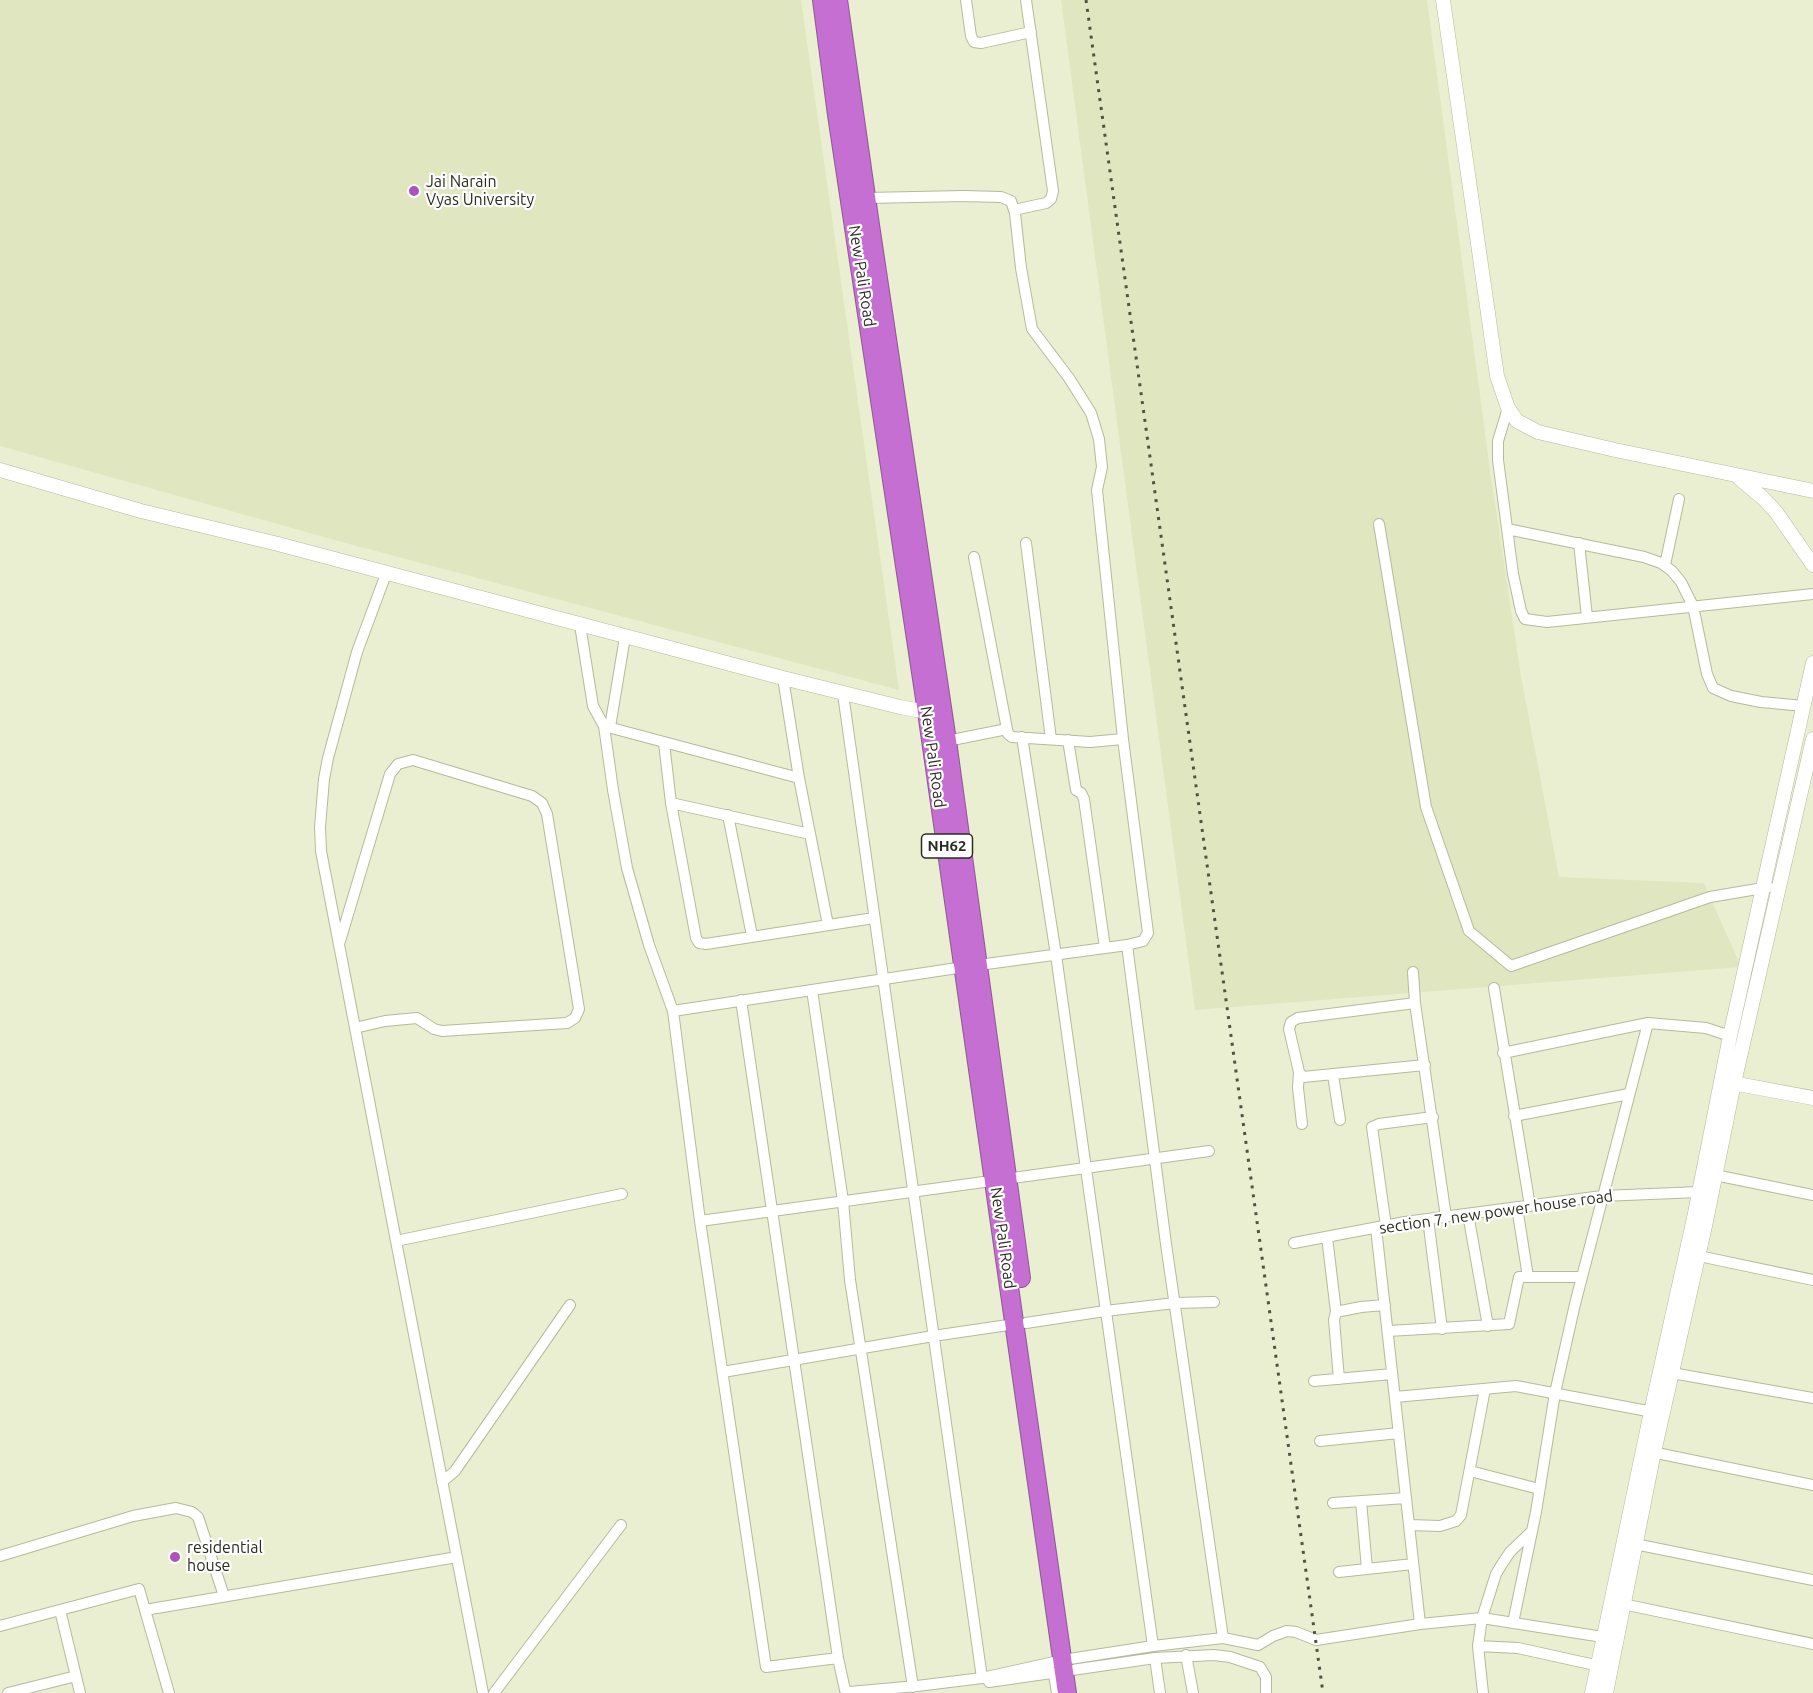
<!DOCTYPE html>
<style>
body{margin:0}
canvas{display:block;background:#e9efd0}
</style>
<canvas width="1813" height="1693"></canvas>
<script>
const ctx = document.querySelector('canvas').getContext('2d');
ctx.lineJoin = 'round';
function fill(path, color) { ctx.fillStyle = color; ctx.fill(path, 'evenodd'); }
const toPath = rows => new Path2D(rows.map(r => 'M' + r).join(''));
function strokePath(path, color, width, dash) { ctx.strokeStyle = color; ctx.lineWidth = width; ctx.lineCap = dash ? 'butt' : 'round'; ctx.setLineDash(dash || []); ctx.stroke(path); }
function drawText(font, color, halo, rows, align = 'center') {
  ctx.font = font + ' Ubuntu,sans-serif'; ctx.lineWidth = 4.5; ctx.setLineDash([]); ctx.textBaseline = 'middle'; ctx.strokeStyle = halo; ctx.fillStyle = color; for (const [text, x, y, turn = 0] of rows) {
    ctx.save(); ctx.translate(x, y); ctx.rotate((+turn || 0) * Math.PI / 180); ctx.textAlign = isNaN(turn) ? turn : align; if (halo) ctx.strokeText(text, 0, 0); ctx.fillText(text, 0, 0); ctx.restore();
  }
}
fill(toPath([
 [0,0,801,0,899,690,338,541,0,446],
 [1061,0,1427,0,1490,470,1521,676,1559,877,1704,883,1741,967,1195,1010]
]), '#e0e7c0');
const street = toPath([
 [966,0,971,36,974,42,981,43,1031,32],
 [866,198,964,196,1001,197,1011,201,1015,213,1021,268,1032,329,1069,378,1091,413,1099,439,1102,467,1097,490,1123,739,1148,933,1143,941,1127,945],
 [1014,210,1046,203,1051,199,1053,191,1026,0],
 [1508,408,1498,441,1498,460,1513,574,1521,611,1525,619,1547,622,1813,594],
 [1379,524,1426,807,1469,931,1511,966,1710,897,1769,887],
 [1507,529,1644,557,1661,563,1672,571,1681,582,1693,606,1707,674,1713,688,1731,696,1761,702,1804,706],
 [1026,543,1051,739],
 [1579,543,1587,617],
 [974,557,1007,729],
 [1665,565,1679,499],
 [386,574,357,652,328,758,324,779,320,827,321,851,483,1693],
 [580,625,593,706,604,726,613,790,627,868,649,945,673,1011,700,1221,766,1667,838,1658],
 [783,678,799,778,828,925],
 [843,694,982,1678],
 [604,726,799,778],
 [610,727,625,637],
 [1022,737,1056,955,1153,1646],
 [1068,740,1076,790,1081,793,1084,799,1105,948],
 [947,741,1007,729,1008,734,1012,737,1090,742,1123,739],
 [664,743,671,803,696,938,699,943,706,944,874,918],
 [671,803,810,834],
 [728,815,752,936],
 [340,941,390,774,398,764,413,760,532,796,542,803,547,814,579,1009,575,1018,567,1023,442,1031,434,1029,417,1018,385,1021,355,1028],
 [1413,972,1415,1003,1446,1217],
 [1494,988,1530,1206],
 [812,990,843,1201,850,1280,913,1687],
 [741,1000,838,1658,845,1690,849,1692,917,1686,982,1678,1063,1660,1153,1646,1223,1638,1258,1645,1273,1636,1287,1631,1296,1632,1316,1640,1420,1624,1482,1618,1496,1574,1502,1564,1510,1552,1532,1531],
 [1415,1003,1298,1018,1291,1022,1289,1029,1299,1072,1303,1077,1425,1065],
 [673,1011,964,967,1127,945,1166,1244,1223,1638],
 [1503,1053,1648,1023,1706,1028,1730,1036],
 [1299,1072,1298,1088,1302,1124],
 [1333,1075,1340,1120],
 [1514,1116,1629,1094],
 [1715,1175,1813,1195],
 [1517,1207,1528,1277],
 [1468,1214,1488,1326],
 [1428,1219,1442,1329],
 [700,1221,1209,1151],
 [1386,1226,1372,1127,1379,1124,1433,1117],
 [1376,1228,1420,1624],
 [1327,1237,1336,1312],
 [396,1241,622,1194],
 [1294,1243,1405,1222,1602,1196,1699,1192],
 [1699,1256,1813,1280],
 [1026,1323,1105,1311,1175,1303,1214,1302],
 [1388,1331,1509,1324,1519,1277,1582,1277],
 [723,1372,933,1336,1015,1324],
 [1672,1373,1813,1398],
 [1339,1379,1334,1320,1336,1312,1361,1307,1385,1305],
 [1314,1381,1392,1374],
 [1395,1397,1516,1386,1658,1413],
 [1320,1441,1399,1433],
 [1647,1451,1813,1485],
 [1470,1471,1539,1489],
 [442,1482,455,1471,570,1305],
 [1361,1501,1367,1569],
 [1333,1503,1406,1498],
 [1409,1525,1440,1526,1456,1521,1461,1515,1485,1389],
 [1635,1544,1813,1580],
 [0,1556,133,1516,176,1508,192,1512,198,1517,224,1596],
 [1339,1572,1413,1564],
 [1623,1604,1813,1644],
 [60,1610,80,1693],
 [1513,1623,1536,1512,1555,1393,1575,1304,1648,1023],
 [0,1626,139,1589,145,1610],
 [1478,1646,1518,1648,1604,1667],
 [1186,1655,1193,1693],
 [1155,1658,1160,1693],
 [1054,1674,1057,1693],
 [989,1682,1155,1658,1214,1655,1230,1657,1260,1667,1266,1677,1266,1693],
 [8,1693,76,1676],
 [169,1693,145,1610,457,1557],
 [494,1693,621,1525],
 [1483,1693,1478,1646,1482,1618,1609,1638]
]);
const secondary = toPath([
 [1443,0,1497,376,1508,408,1517,421,1538,432,1615,450,1813,491],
 [0,470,141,511,278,544,783,678,900,707,927,712],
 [1739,478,1763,498,1776,512,1813,565],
 [1727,1082,1813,1098],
 [1592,1693,1651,1412,1694,1218,1730,1036,1813,663],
 [1606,1693,1654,1452,1705,1226,1734,1083,1813,739]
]);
const highway = toPath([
 [822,0,837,115,927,712,1067,1693],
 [838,0,870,225,947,741,1021,1278]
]);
strokePath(street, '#b5ba9c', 12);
strokePath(secondary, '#b5ba9c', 15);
strokePath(highway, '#8e5893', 20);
strokePath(street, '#fff', 10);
strokePath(secondary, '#fff', 14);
strokePath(highway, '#c46fd1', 18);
strokePath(toPath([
 [1086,0,1323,1693]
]), '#505343', 3, [3, 6]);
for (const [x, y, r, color] of [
 [414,191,6,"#ae51bc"],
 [175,1557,6,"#ae51bc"]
]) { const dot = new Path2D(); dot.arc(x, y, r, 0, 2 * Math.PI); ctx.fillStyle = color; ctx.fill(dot); strokePath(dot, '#fff', 2); }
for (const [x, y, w] of [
 [947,846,51]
]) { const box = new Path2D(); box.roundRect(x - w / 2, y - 12, w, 24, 4.5); ctx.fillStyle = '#fff'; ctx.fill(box); strokePath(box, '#2b2d21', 1.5); }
drawText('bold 15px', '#2b2d21', null, [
 ["NH62",947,846]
]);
drawText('16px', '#2b2d21', '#fff', [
 ["Jai Narain",426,182],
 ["Vyas University",426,200],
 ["residential",187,1548],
 ["house",187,1566]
], 'left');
drawText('16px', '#2b2d21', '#fff', [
 ["New Pali Road",862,276,81],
 ["New Pali Road",933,757,82],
 ["section 7, new power house road",1496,1212,-8],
 ["New Pali Road",1003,1238,82]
]);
</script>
